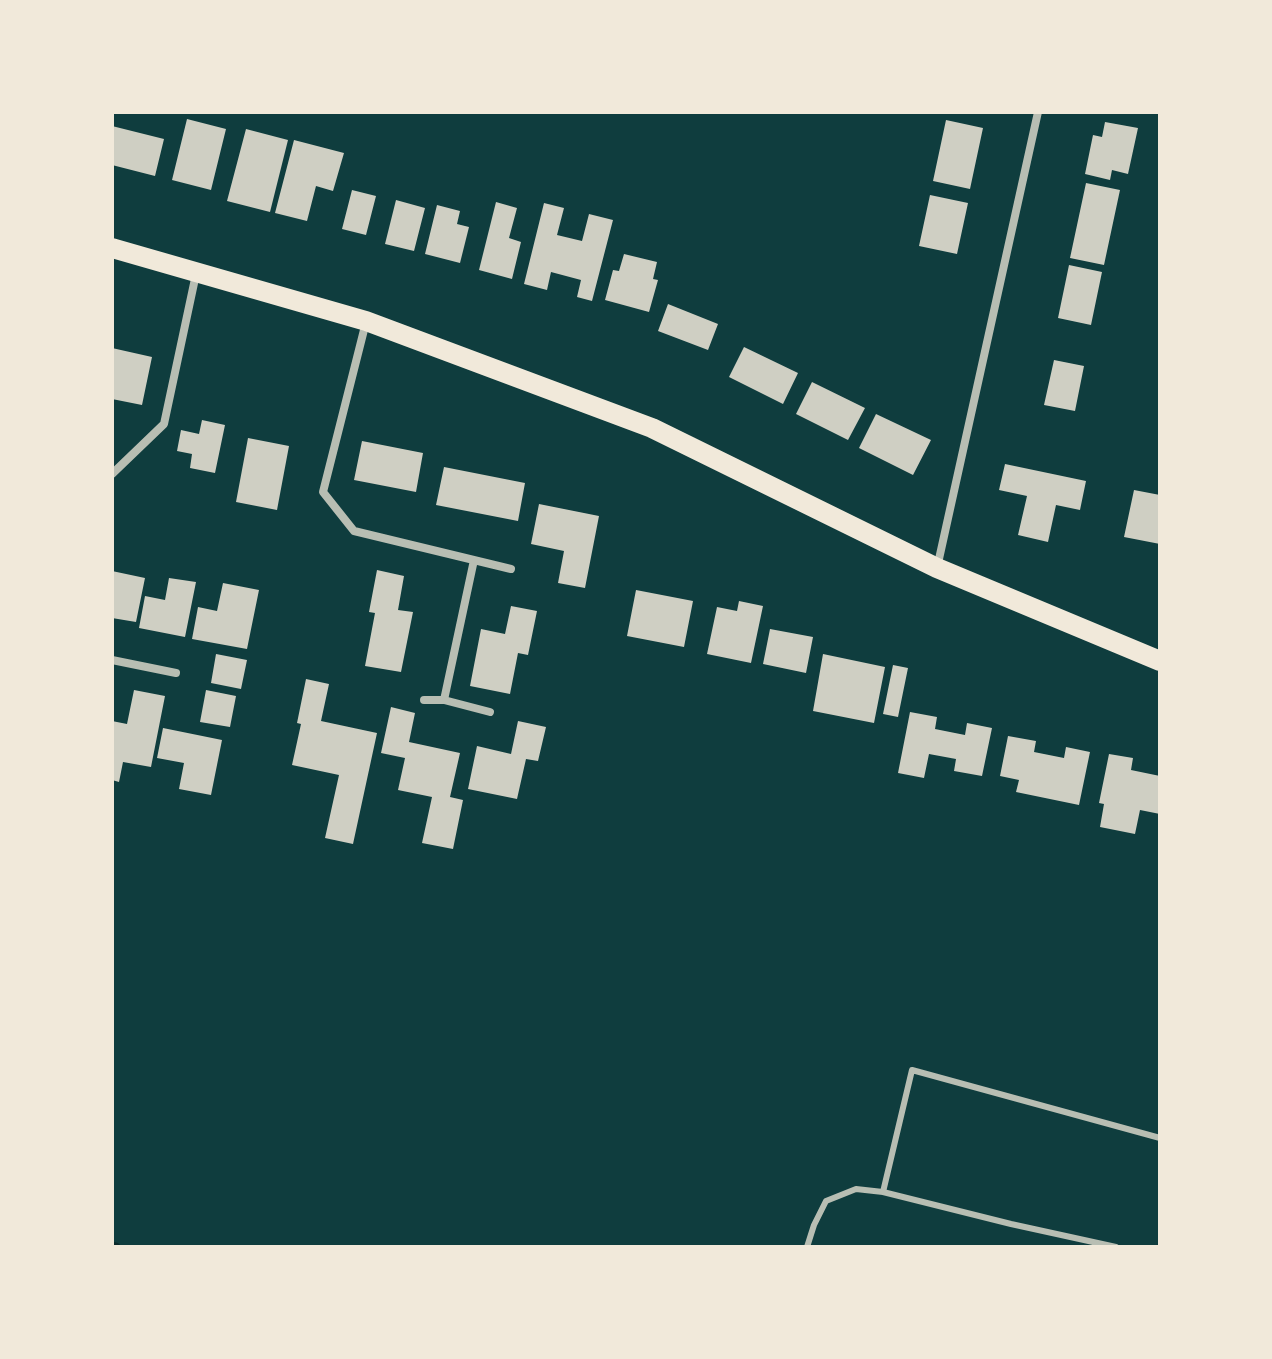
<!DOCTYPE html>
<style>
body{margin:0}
#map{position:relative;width:1272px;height:1359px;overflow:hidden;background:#0f3d3e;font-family:"Sofia Sans Condensed",sans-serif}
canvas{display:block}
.frame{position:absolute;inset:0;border:114px solid #f1e9da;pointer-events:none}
</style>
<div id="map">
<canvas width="1272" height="1359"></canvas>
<div class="frame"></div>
</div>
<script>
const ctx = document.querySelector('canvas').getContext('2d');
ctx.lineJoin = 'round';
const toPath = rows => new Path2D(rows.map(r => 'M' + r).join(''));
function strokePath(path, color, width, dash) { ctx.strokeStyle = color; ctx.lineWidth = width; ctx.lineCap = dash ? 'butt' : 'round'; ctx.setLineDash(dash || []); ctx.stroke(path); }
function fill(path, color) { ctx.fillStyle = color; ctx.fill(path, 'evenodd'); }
strokePath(toPath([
 [112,1246,116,1247]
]), '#0a2a2b', 9);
fill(toPath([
 [187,119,226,129,211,190,172,180],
 [946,120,983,128,970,189,933,181],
 [1105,122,1138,128,1128,174,1112,170,1110,180,1085,174,1093,135,1102,137],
 [112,126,164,139,155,176,112,165],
 [246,129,288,140,270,212,227,201],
 [294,140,344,153,333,191,316,186,307,221,275,213],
 [1086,183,1120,190,1104,265,1070,258],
 [352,190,376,196,366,235,342,229],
 [930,195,968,203,957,254,919,246],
 [396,200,425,208,414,251,385,244],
 [496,202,517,208,509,238,521,242,512,279,479,270],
 [544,203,564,208,557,235,582,241,589,214,613,220,592,301,577,297,581,280,551,272,547,290,524,284],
 [437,205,460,211,457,224,469,227,460,263,425,254],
 [624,254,657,262,653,279,658,280,649,312,605,300,613,270,619,271],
 [1069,265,1102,272,1091,325,1058,318],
 [668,304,718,324,708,350,658,331],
 [744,347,798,373,783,404,729,377],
 [112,348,152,357,142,405,112,399],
 [1054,360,1084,366,1075,411,1044,405],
 [812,382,865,408,848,440,796,414],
 [876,414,931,440,913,475,859,448],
 [202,420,225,425,215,473,190,468,192,454,177,451,181,430,199,434],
 [248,438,289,446,277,510,236,502],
 [362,441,423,453,416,492,354,480],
 [1005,464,1086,481,1080,510,1056,505,1048,542,1018,535,1027,496,999,490],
 [444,467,525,483,518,521,436,505],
 [1134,490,1160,495,1160,544,1124,537],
 [539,504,599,516,585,588,558,583,564,551,531,544],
 [377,570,404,576,398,610,413,612,401,672,365,666,375,613,369,612],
 [112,571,145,578,136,622,112,618],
 [169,578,196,582,185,637,139,628,145,596,165,600],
 [223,583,259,590,247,649,192,639,198,607,217,611],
 [636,590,693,601,684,647,627,636],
 [739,601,763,606,751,663,707,654,717,607,737,611],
 [511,606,537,611,528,655,518,653,510,694,470,686,481,629,505,634],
 [770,629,813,637,806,673,763,664],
 [216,654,247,660,241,689,211,683],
 [823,654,885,667,874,723,813,711],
 [893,665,908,668,898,717,883,714],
 [306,679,329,684,321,721,377,733,353,844,325,838,339,775,292,765,301,724,297,723],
 [134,690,165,696,151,767,123,762,119,782,112,780,112,721,127,724],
 [206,690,236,696,230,727,200,722],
 [391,707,415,713,409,742,460,753,450,797,463,800,453,849,422,843,432,797,398,790,405,758,381,753],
 [910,712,937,717,935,729,965,735,967,723,992,728,982,776,954,771,956,759,929,754,924,778,898,773],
 [518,721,546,727,538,761,526,759,517,799,468,789,477,746,511,754],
 [163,728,222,740,211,795,179,789,184,763,157,758],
 [1008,736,1036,741,1034,752,1064,758,1066,747,1090,752,1079,805,1016,792,1019,780,1000,776],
 [1109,754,1133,758,1131,770,1160,776,1160,814,1140,810,1135,834,1100,827,1104,804,1099,803]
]), '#cfcfc3');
strokePath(toPath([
 [807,1247,814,1225,826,1201,856,1189,883,1192],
 [1116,1247,1011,1224,883,1192,912,1070,1160,1138]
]), '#b8beb3', 6);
strokePath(toPath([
 [366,322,323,492,354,531,511,569],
 [112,474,164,424,196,274],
 [937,568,1038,112],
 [112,660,176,673],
 [424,700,444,700,490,712],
 [444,700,474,560]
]), '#b8beb3', 8);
strokePath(toPath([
 [112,248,366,321,652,428,937,568,1160,661]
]), '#f1e9da', 20);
</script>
